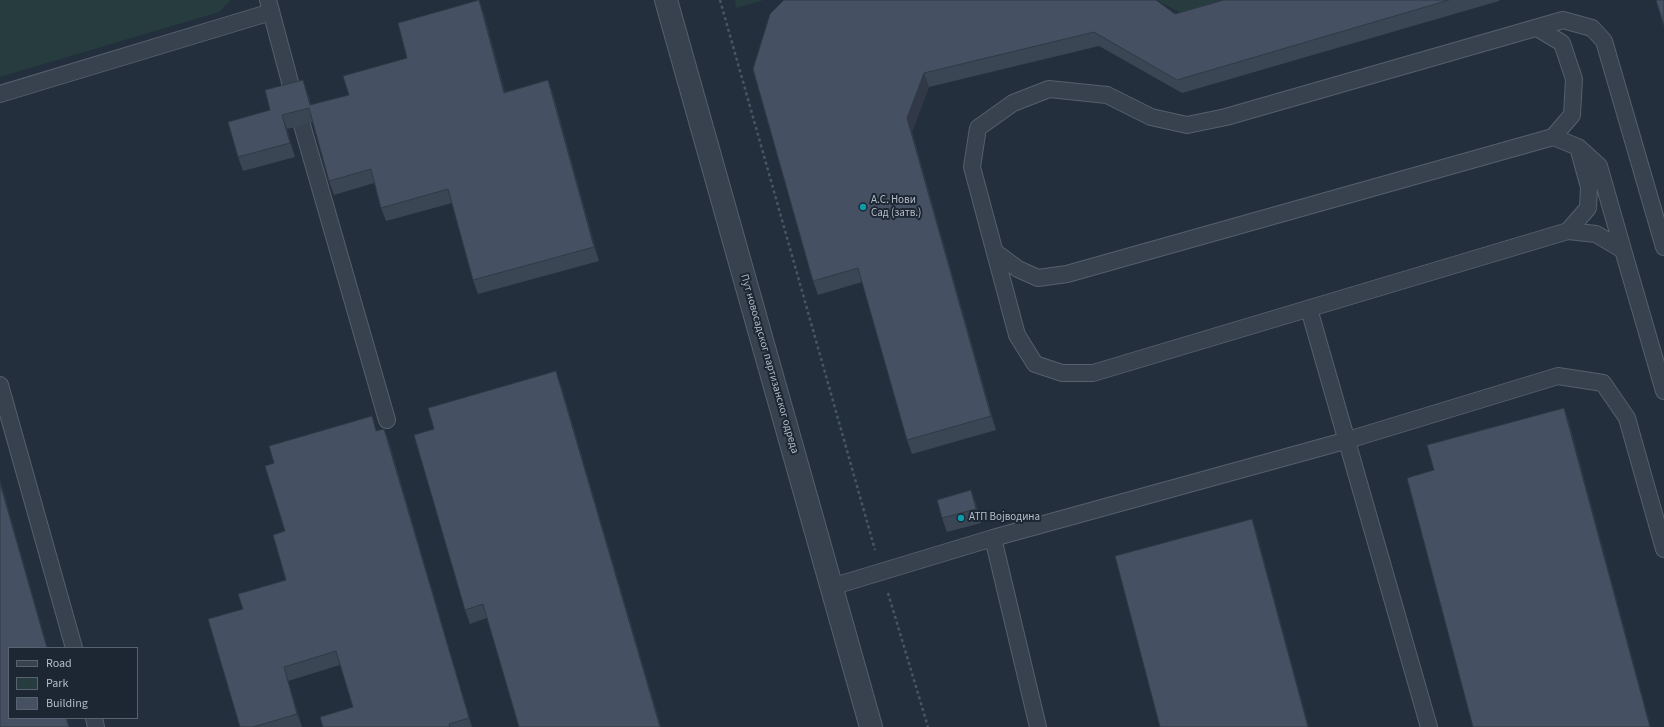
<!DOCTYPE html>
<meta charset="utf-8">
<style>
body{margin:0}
#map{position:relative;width:1664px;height:727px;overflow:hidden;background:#242f3e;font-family:"Source Sans 3",sans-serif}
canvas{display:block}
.legend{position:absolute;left:8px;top:647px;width:130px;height:72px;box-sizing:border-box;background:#1d2633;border:1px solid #59626f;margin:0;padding:5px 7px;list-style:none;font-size:12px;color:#b4bcc9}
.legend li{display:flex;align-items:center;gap:8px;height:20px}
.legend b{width:20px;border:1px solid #59626f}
</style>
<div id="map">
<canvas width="1664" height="727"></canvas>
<ul class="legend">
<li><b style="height:5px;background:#38414e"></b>Road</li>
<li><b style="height:11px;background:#263c3f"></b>Park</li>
<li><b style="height:11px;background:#455162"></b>Building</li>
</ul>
</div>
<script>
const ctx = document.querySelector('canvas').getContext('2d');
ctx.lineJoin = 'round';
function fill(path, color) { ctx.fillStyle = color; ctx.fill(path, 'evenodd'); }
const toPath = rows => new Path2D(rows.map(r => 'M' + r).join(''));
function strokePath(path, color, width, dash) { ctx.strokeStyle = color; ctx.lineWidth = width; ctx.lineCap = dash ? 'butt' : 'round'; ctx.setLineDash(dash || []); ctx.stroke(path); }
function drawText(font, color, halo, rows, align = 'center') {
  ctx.font = font + ' "Source Sans 3",sans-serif'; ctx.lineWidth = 4; ctx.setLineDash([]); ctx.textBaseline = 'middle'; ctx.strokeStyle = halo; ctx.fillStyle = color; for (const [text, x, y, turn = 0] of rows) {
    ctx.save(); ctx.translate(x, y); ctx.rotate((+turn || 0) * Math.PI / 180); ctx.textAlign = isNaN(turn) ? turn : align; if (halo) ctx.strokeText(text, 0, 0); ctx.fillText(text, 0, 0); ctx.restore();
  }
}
fill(toPath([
 [0,0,231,0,219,12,0,77],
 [735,0,764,0,736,8],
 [1157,0,1238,0,1184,15]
]), '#263c3f');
const service = toPath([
 [268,0,294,97],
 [1537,28,1562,43,1574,79,1572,115,1553,137],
 [0,94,271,12],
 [302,125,387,420],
 [1568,231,1588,208,1589,187,1578,147],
 [1664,247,1604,41,1592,28,1563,20,1226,117,1187,125,1151,117,1107,95,1049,89,1013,103,978,128,972,167,1017,335,1035,364,1062,373,1093,373,1568,231,1596,234,1623,250,1664,391],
 [995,252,1018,269,1038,278,1067,274,1553,137,1578,147,1599,166,1623,250],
 [1309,309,1429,727],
 [0,385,74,648],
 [993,538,1038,727],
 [831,587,993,538,1348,440,1558,376,1603,383,1627,418,1664,549],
 [94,718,96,727]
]);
const tertiary = toPath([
 [666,0,871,727]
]);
strokePath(service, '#565f6c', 18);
strokePath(tertiary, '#565f6c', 24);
strokePath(toPath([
 [720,0,875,550],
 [888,593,928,727]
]), '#44595c', 2.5, [3, 3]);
strokePath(service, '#38414e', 16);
strokePath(tertiary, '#38414e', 22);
fill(toPath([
 [479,0,484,14,505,92,548,80,553,94,599,261,478,294,473,280,452,203,386,221,381,208,374,183,334,195,329,181,313,122,287,129,295,157,243,171,238,157,270,110,308,94,311,105,349,95,407,58],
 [1224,0,1499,0,1499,1,1182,93,1099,46,929,87,912,132,996,430,912,454,907,440,862,282,818,295,813,281,753,69,1175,14],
 [561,385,661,727,519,727,487,618,470,624,465,610,434,429],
 [384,429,389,442,472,727,323,727,353,707,340,665,288,681,302,727,240,727,243,609,286,580,285,531,377,431],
 [971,490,976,504,981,523,947,532,942,518]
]), '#3b4654');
fill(toPath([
 [479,0,484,14,509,106,504,93],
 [924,73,929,87,912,132,996,430,991,416,907,118],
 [303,80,308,94,315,119,310,105],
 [548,80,553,94,599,261,594,247],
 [282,115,287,129,295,157,290,143],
 [556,371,561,385,661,727,660,727],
 [1564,408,1569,421,1651,727,1650,727],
 [384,429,389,442,472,727,469,718],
 [0,479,48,648,47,648,0,483],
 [971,490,976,504,981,523,976,509],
 [1252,519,1257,533,1309,727,1308,727],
 [284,667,288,681,302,727,297,714],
 [66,718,67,718,70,727,69,727]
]), '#303945');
const building = toPath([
 [479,0,504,93,548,80,594,247,473,280,448,189,381,208,371,169,329,181,309,108,282,115,290,143,238,157,228,122,270,110,265,90,303,80,310,105,349,95,343,76,407,58,398,23,479,0],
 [784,0,1156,0,1175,14,1224,0,1449,0,1177,80,1094,32,924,73,907,118,991,416,907,440,858,268,813,281,753,69,770,14,784,0],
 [1656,0,1664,0,1664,26,1656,0],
 [556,371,660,727,519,727,483,604,465,610,414,435,434,429,428,408,556,371],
 [1564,408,1650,727,1473,727,1407,478,1434,470,1427,445,1564,408],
 [372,416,376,431,384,429,469,718,449,724,450,727,323,727,320,717,353,707,336,651,284,667,297,714,253,727,240,727,208,619,243,609,238,594,286,580,273,535,285,531,265,466,274,463,269,446,372,416],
 [0,483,47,648,9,648,9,718,66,718,69,727,0,727,0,483],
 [971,490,976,509,942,518,937,500,971,490],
 [1252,519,1308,727,1160,727,1115,556,1252,519]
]);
fill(building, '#455162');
strokePath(building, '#303945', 1);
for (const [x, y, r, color] of [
 [863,207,4,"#0f9aa8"],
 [961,518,4,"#0f9aa8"]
]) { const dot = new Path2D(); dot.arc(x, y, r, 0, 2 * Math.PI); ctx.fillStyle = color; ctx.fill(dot); strokePath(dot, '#1d2633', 1.5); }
drawText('11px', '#b4bcc9', '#1d2633', [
 ["А.С. Нови",871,201],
 ["Сад (затв.)",871,214],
 ["АТП Војводина",969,518]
], 'left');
drawText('11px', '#b4bcc9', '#1d2633', [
 ["Пут новосадског партизанског одреда",769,364,74]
]);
</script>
